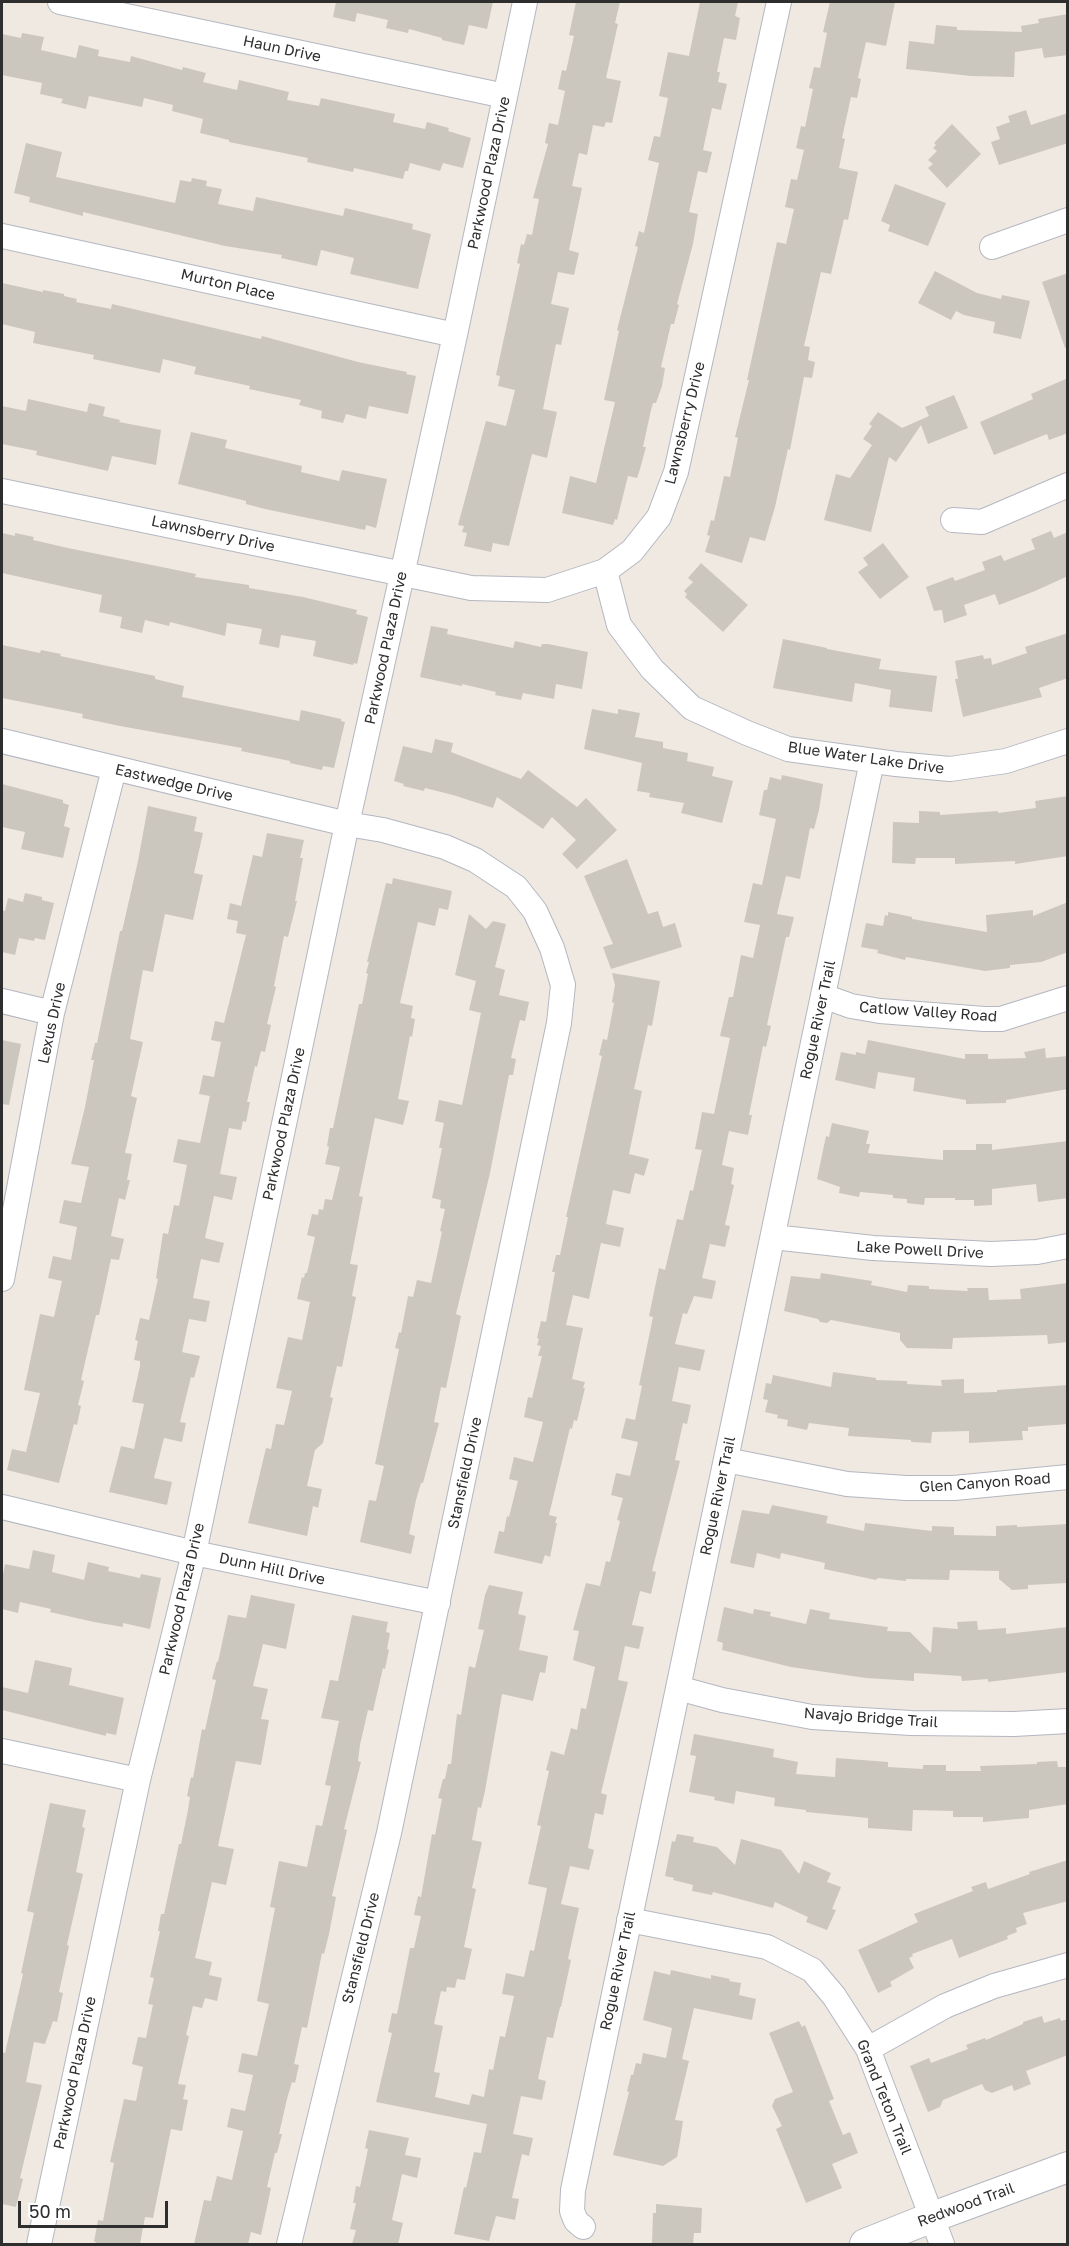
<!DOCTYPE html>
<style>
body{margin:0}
#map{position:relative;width:1069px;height:2246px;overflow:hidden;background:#efe9e1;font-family:"Golos Text",sans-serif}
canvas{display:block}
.frame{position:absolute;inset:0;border:3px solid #2e2e2e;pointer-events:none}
.scale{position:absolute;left:18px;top:2201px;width:150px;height:27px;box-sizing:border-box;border:3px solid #2e2e2e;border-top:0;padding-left:8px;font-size:18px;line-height:21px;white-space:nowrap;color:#2e2e2e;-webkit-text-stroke:4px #fff;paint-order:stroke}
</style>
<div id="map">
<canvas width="1069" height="2246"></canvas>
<div class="frame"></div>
<div class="scale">50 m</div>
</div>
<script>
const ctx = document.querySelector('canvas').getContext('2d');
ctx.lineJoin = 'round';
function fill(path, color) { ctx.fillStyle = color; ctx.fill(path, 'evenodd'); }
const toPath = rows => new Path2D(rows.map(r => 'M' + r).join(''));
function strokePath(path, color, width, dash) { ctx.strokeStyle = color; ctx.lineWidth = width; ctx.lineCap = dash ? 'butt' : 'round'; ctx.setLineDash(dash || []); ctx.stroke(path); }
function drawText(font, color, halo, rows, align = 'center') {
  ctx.font = font + ' "Golos Text",sans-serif'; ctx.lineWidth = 6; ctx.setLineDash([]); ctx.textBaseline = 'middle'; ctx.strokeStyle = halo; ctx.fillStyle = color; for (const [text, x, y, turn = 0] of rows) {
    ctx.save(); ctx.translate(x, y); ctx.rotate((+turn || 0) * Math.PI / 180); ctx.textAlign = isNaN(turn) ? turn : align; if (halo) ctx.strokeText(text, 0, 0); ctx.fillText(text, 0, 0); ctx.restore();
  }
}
fill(toPath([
 [336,2,493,2,487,29,469,25,464,45,442,40,442,38,409,29,408,33,386,28,388,20,357,13,355,22,333,17],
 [576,2,620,2,615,23,618,24,606,78,621,81,612,123,606,122,604,127,593,125,587,155,579,153,572,186,582,188,569,250,579,253,574,275,558,272,551,304,569,308,561,345,556,344,543,409,557,412,547,458,532,454,509,546,493,543,491,552,464,546,467,533,462,532,464,526,458,525,486,421,506,426,515,390,498,386,500,376,496,375,518,273,520,264,517,263,521,244,524,245,527,234,532,235,539,199,533,198,548,144,545,143,549,123,558,125,565,91,558,89,562,70,566,71,574,36,569,35],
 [700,2,738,2,735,16,740,18,736,40,724,38,717,72,720,72,718,82,727,84,721,110,712,108,703,150,712,152,707,173,698,171,689,212,698,214,693,244,677,304,679,305,674,324,671,324,661,367,665,368,662,386,656,403,653,403,651,410,643,447,646,447,640,469,637,478,628,476,617,520,615,519,613,525,562,513,570,476,596,483,615,402,604,400,619,331,617,330,638,247,635,246,639,231,644,233,659,163,648,160,654,136,660,137,668,98,659,96,668,52,689,56],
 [830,2,895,2,886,46,866,42,858,78,861,79,857,98,851,97,842,138,845,139,839,168,858,172,848,220,844,219,831,274,821,272,804,346,810,347,808,360,815,362,812,378,804,377,790,450,788,449,775,507,765,541,750,537,742,563,705,552,710,536,707,535,711,520,714,521,724,476,730,477,738,438,735,437,749,380,747,380,777,242,786,244,794,209,785,207,791,179,797,180,804,150,796,148,801,126,805,127,813,89,809,88,814,67,820,68,827,33,823,32],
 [1068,14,1068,55,1044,58,1042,48,1015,52,1014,77,971,76,906,69,909,41,934,44,936,25,957,27,957,30,1022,32,1021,26,1039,23,1038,19],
 [22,33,44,37,41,50,76,58,79,45,99,50,98,56,130,62,131,56,182,70,183,67,206,73,203,82,237,90,239,80,289,92,287,100,319,106,321,98,395,114,393,122,425,129,427,122,449,128,448,131,471,138,463,168,443,163,440,171,410,163,408,171,405,171,403,179,354,168,353,172,307,162,308,158,229,142,229,140,200,133,203,119,172,111,173,105,144,98,142,107,89,96,86,109,61,103,63,99,40,94,42,83,2,75,2,34,21,38],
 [1026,110,1031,125,1068,113,1068,143,999,165,991,142,1000,139,996,127,1010,122,1008,116],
 [952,124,981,154,947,188,928,168,933,164,928,160,937,151,933,148,936,145,934,143],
 [26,143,62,152,56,177,175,203,180,180,191,182,192,178,207,181,206,186,222,189,218,204,253,211,256,197,343,216,345,208,413,224,412,229,431,234,418,289,350,274,354,258,321,250,317,266,281,258,282,255,225,246,83,212,83,216,29,202,30,197,14,193],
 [895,184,946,203,928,246,888,231,890,225,881,221],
 [935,271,977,293,1001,299,1002,295,1030,301,1021,339,993,333,995,322,964,315,956,311,951,320,918,303],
 [1068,273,1068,348,1065,348,1042,282],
 [2,283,43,292,43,290,64,294,64,296,77,299,76,302,111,309,112,304,261,339,262,336,358,362,407,372,406,374,416,376,408,414,369,406,366,419,346,414,343,423,321,418,322,411,299,405,301,400,249,389,250,386,194,374,196,367,163,359,160,373,93,359,94,355,33,343,35,332,2,324],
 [1068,378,1068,433,1049,440,1047,434,994,455,980,422,1033,399,1031,394],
 [954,395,968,428,928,444,921,425,896,462,889,457,871,532,824,520,836,474,850,478,872,445,863,439,872,426,869,424,878,412,902,428,929,416,925,407],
 [28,399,87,412,89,403,105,407,103,416,120,420,119,422,161,430,156,465,112,456,108,471,36,455,37,451,2,444,2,406,26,411],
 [191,432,227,440,225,448,302,466,301,472,339,481,342,470,387,479,376,528,366,525,365,530,265,509,246,504,246,501,178,484],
 [1051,531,1054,538,1068,532,1068,576,1035,591,999,605,995,594,964,605,967,615,944,623,942,610,934,611,926,587,953,577,955,581,985,570,982,562,1001,555,1004,561,1035,549,1031,539],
 [2,533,15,536,15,533,34,537,33,540,68,548,196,574,195,577,249,585,249,588,303,597,357,610,356,614,368,617,357,664,354,663,353,665,313,656,316,641,281,635,279,648,259,644,262,629,227,623,225,636,170,622,169,626,145,620,142,633,120,628,122,617,99,612,102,595,2,573],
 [883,543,909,577,880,599,858,572,868,565,863,558],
 [701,563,748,605,723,632,685,597,687,594,684,591,693,582,688,578],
 [431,626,448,629,447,634,513,648,515,641,541,647,542,644,548,644,588,652,582,689,556,684,554,699,523,693,521,700,495,695,496,692,462,684,462,686,420,677],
 [1068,633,1068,678,1039,688,1042,697,963,717,955,679,958,679,955,661,983,655,984,659,991,658,992,665,1027,653,1025,647],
 [783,639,827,648,827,649,881,659,879,669,937,676,932,712,889,707,891,690,855,683,852,702,773,688],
 [2,645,40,653,41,650,61,654,60,656,155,676,155,679,184,686,182,697,299,721,301,710,341,719,341,721,345,722,334,768,323,766,322,770,290,763,290,761,241,751,242,748,120,726,82,718,83,714,2,698],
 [592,709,618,714,618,709,640,713,635,737,663,742,663,748,688,753,687,761,714,767,712,776,733,781,722,823,681,813,684,803,649,797,650,793,637,791,642,763,584,749],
 [435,739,453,743,451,752,521,779,528,770,577,807,586,798,617,830,577,869,562,854,576,840,552,817,543,829,497,797,493,808,453,795,425,788,424,791,403,786,404,784,394,781,403,746,432,753],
 [782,775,823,784,819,810,814,829,810,828,800,879,786,876,777,914,794,917,789,937,786,937,767,1025,771,1026,766,1047,763,1046,749,1115,752,1115,748,1135,729,1131,722,1165,734,1168,731,1184,734,1185,725,1225,730,1226,725,1247,710,1244,702,1278,716,1281,712,1299,694,1296,687,1314,683,1313,675,1344,705,1350,700,1371,679,1367,672,1401,691,1405,687,1424,683,1423,675,1460,680,1461,652,1571,656,1572,651,1594,640,1591,632,1625,644,1627,639,1649,625,1646,618,1680,628,1682,601,1793,607,1795,603,1815,595,1813,588,1848,594,1850,589,1870,570,1866,561,1904,579,1908,568,1959,571,1960,561,2007,560,2007,553,2038,547,2037,538,2079,546,2081,542,2100,521,2096,513,2134,533,2138,529,2156,522,2154,512,2198,519,2199,515,2220,496,2216,489,2241,454,2234,464,2187,466,2188,474,2152,481,2153,487,2124,376,2102,392,2033,388,2032,392,2013,397,2014,410,1948,414,1948,421,1916,414,1915,418,1896,421,1897,432,1834,435,1835,442,1799,438,1798,443,1779,445,1779,448,1764,451,1764,457,1714,461,1715,469,1666,475,1668,484,1630,478,1629,485,1595,489,1585,523,1592,518,1614,526,1616,519,1650,548,1656,545,1673,540,1672,533,1701,502,1694,485,1791,481,1808,478,1807,472,1840,482,1842,472,1888,476,1889,464,1947,472,1949,465,1980,457,1979,455,1988,447,1987,446,1992,441,1991,434,2024,443,2026,434,2072,440,2073,435,2097,469,2105,472,2094,484,2097,489,2069,493,2070,500,2036,505,2037,514,1996,502,1994,506,1973,524,1977,530,1950,534,1951,547,1888,528,1884,541,1826,537,1825,549,1771,546,1770,551,1751,564,1755,571,1728,577,1730,581,1708,586,1709,595,1667,573,1660,579,1631,573,1630,586,1583,600,1586,606,1561,610,1562,620,1521,617,1520,623,1498,611,1495,616,1473,630,1476,638,1442,621,1438,626,1418,635,1420,642,1386,639,1385,653,1317,649,1316,659,1268,665,1270,677,1219,683,1220,690,1190,693,1191,702,1150,695,1149,702,1112,714,1114,730,1038,720,1036,729,997,733,997,741,955,753,958,760,925,744,922,753,883,762,885,776,819,759,815,764,790,767,790,770,777,781,780],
 [2,784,63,800,63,803,69,805,64,826,70,828,63,858,21,849,25,832,2,827],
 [1068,796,1068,856,1015,864,1015,861,955,864,955,858,916,858,915,864,892,863,893,822,919,823,919,811,940,812,940,815,998,811,998,813,1036,808,1035,801],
 [148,806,197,817,194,831,203,833,194,873,203,875,193,920,165,914,153,972,143,970,130,1039,143,1042,131,1096,137,1098,125,1153,132,1154,127,1180,130,1180,125,1200,119,1198,111,1236,124,1239,119,1260,111,1259,99,1315,96,1315,81,1380,84,1381,78,1405,81,1406,77,1425,74,1424,59,1483,7,1470,12,1449,26,1452,40,1393,24,1390,40,1314,54,1317,62,1281,48,1278,53,1256,71,1260,77,1227,59,1223,64,1200,81,1203,89,1167,71,1164,85,1107,94,1060,91,1060,95,1043,97,1043,120,931,122,931,138,861],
 [267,833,304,840,300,858,303,858,295,901,297,901,288,937,284,936,274,986,276,987,267,1024,271,1025,265,1052,261,1051,257,1067,255,1066,247,1102,250,1102,246,1122,243,1121,241,1130,229,1128,220,1174,237,1177,232,1200,214,1196,205,1238,224,1243,219,1263,201,1259,193,1298,210,1301,206,1322,189,1319,182,1352,200,1356,194,1378,191,1377,180,1422,186,1423,182,1442,164,1438,154,1478,172,1482,167,1505,109,1492,121,1446,134,1449,144,1404,132,1402,140,1366,140,1361,134,1360,138,1341,135,1340,140,1318,149,1320,158,1279,156,1278,163,1233,168,1234,174,1205,179,1206,187,1165,173,1162,178,1139,200,1143,210,1096,199,1094,203,1075,214,1077,221,1042,211,1040,215,1021,224,1023,246,935,236,933,238,921,227,919,230,903,241,906,253,855,262,857],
 [627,859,648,914,658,911,663,927,675,923,682,947,611,969,603,947,613,944,584,876],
 [393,878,452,891,448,910,439,908,435,926,418,922,400,1003,413,1006,411,1018,415,1019,412,1037,410,1036,398,1099,409,1101,403,1125,375,1118,359,1196,363,1197,350,1264,358,1265,352,1296,356,1297,342,1367,337,1366,330,1397,333,1398,323,1443,315,1450,307,1486,322,1489,318,1508,313,1506,307,1536,248,1523,266,1448,271,1449,276,1424,284,1425,292,1391,276,1388,288,1337,302,1340,310,1302,297,1299,302,1277,304,1278,305,1273,307,1273,315,1237,307,1235,312,1214,318,1215,319,1209,323,1210,325,1199,332,1200,340,1167,325,1164,329,1147,327,1146,330,1128,333,1128,359,1004,362,1004,368,974,366,973,369,962,367,962,386,883,392,884],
 [25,893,42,897,42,900,54,903,45,940,35,938,34,941,19,938,15,955,2,952,2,910,5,911,8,898,23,902],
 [1068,902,1068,952,1041,962,1010,965,1010,968,985,971,906,957,905,960,877,953,878,950,861,947,866,923,883,926,885,915,888,916,888,912,912,917,912,919,987,932,986,915,1033,910,1033,916],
 [469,914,486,929,493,921,506,924,495,967,505,970,499,995,529,1002,525,1021,520,1020,511,1058,516,1059,513,1075,509,1075,490,1173,456,1314,461,1316,446,1388,441,1387,434,1422,439,1423,423,1483,421,1483,416,1500,409,1534,415,1536,411,1554,360,1542,369,1500,376,1501,384,1466,375,1464,399,1349,395,1348,399,1332,401,1333,408,1296,413,1297,417,1280,431,1283,442,1232,440,1231,445,1209,440,1208,441,1200,432,1198,442,1148,439,1148,444,1123,435,1121,439,1100,462,1105,481,1013,469,1010,476,981,455,975],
 [612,973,660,981,652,1026,648,1025,634,1089,642,1091,629,1154,649,1159,644,1176,635,1173,630,1194,613,1190,606,1224,624,1228,620,1247,601,1243,589,1299,573,1295,566,1325,583,1328,572,1379,585,1382,583,1388,585,1388,577,1421,574,1420,572,1429,570,1428,549,1515,557,1517,555,1523,557,1523,550,1557,545,1555,542,1564,494,1553,499,1531,504,1532,507,1516,509,1517,518,1481,509,1479,514,1457,533,1462,543,1422,524,1417,528,1397,532,1398,542,1356,538,1356,541,1346,537,1345,539,1339,537,1338,541,1321,546,1322,555,1272,552,1272,556,1255,560,1255,568,1217,566,1217,602,1056,599,1055,603,1039,607,1040,614,1003,612,1002,615,985],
 [2,1040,21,1044,9,1105,2,1104],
 [868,1040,965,1059,965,1054,988,1054,988,1059,1026,1058,1024,1052,1045,1048,1046,1058,1068,1056,1068,1089,1006,1100,1006,1103,966,1104,966,1100,913,1091,915,1078,878,1072,875,1089,835,1080,841,1052,856,1055,856,1052,865,1054],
 [832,1123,869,1131,866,1144,870,1144,868,1153,943,1160,943,1150,976,1150,976,1144,992,1144,992,1150,1068,1141,1068,1198,1038,1202,1036,1184,992,1189,992,1205,974,1206,974,1200,955,1200,955,1198,925,1198,924,1205,907,1203,907,1199,893,1198,893,1195,860,1192,859,1197,839,1193,840,1187,817,1179,826,1136,829,1137],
 [821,1273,872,1281,871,1285,907,1292,908,1285,929,1286,929,1289,968,1291,967,1288,988,1288,989,1300,1021,1299,1020,1289,1068,1283,1068,1342,1048,1344,1047,1335,953,1338,952,1349,907,1348,900,1340,900,1333,831,1320,827,1323,820,1322,818,1319,784,1311,791,1276,820,1279],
 [833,1372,876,1378,876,1380,907,1381,907,1384,942,1386,941,1380,964,1379,964,1393,997,1392,997,1390,1068,1385,1068,1424,1028,1427,1028,1431,1022,1431,1023,1440,969,1443,969,1431,932,1432,931,1443,911,1442,911,1440,848,1436,849,1428,809,1423,807,1430,787,1426,788,1420,777,1418,778,1415,765,1412,768,1400,763,1399,766,1383,771,1384,773,1375,831,1387],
 [772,1505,828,1516,826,1523,864,1531,865,1523,932,1531,932,1526,954,1527,954,1535,996,1536,996,1526,1017,1525,1017,1527,1068,1524,1068,1583,1028,1585,1028,1589,1012,1590,999,1579,999,1571,950,1570,949,1580,906,1579,906,1581,878,1578,876,1580,824,1569,825,1563,781,1553,780,1559,757,1553,754,1568,730,1563,742,1510,769,1514],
 [33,1550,55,1555,52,1572,84,1580,88,1562,109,1567,108,1571,140,1578,141,1574,161,1578,150,1629,123,1623,123,1627,94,1622,50,1612,51,1609,20,1602,18,1613,2,1609,2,1579,5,1564,29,1569],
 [251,1595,295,1604,286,1649,263,1644,253,1686,268,1689,261,1719,269,1720,261,1765,236,1761,218,1846,234,1849,226,1885,212,1882,195,1958,212,1962,209,1975,222,1978,217,2001,205,1998,202,2008,193,2006,186,2035,189,2036,178,2084,186,2085,183,2099,188,2100,182,2131,171,2129,153,2218,145,2217,140,2244,95,2244,96,2242,94,2242,98,2220,103,2221,114,2163,110,2162,124,2099,136,2101,143,2067,132,2064,138,2037,146,2038,153,2005,148,2004,154,1978,150,1977,160,1931,158,1931,161,1914,164,1914,179,1844,181,1844,188,1810,190,1797,187,1796,191,1777,193,1778,202,1729,205,1730,216,1680,212,1679,217,1661,218,1662,228,1615,246,1618],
 [724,1607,753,1614,754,1609,771,1612,770,1616,806,1624,810,1609,830,1613,829,1619,888,1627,887,1631,910,1632,931,1653,933,1627,958,1629,957,1622,977,1621,978,1630,1006,1628,1006,1634,1068,1627,1068,1672,988,1682,988,1679,962,1681,961,1676,914,1673,914,1681,866,1678,791,1667,722,1650,723,1643,717,1641],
 [352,1615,388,1622,386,1632,390,1633,387,1649,389,1650,385,1669,383,1668,373,1711,368,1710,360,1745,358,1761,361,1762,344,1829,347,1830,332,1896,336,1897,329,1934,324,1954,322,1953,307,2028,302,2027,294,2064,299,2065,295,2083,292,2082,287,2099,279,2134,282,2134,277,2153,275,2153,267,2187,271,2188,261,2235,251,2232,248,2244,194,2244,204,2200,211,2201,217,2176,232,2180,243,2131,227,2127,231,2108,245,2111,253,2075,238,2072,242,2053,257,2056,269,2004,257,2001,275,1908,270,1907,279,1861,307,1867,316,1825,322,1826,331,1786,325,1785,339,1721,321,1718,330,1680,338,1681],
 [35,1660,72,1668,69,1685,124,1698,116,1735,106,1733,106,1736,2,1710,2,1687,28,1693],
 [694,1734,774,1749,773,1757,798,1762,796,1774,835,1777,836,1758,888,1762,888,1767,923,1769,923,1765,946,1765,946,1771,981,1771,980,1766,1037,1764,1037,1762,1057,1761,1058,1767,1068,1767,1068,1804,1029,1810,1029,1818,983,1822,983,1817,953,1817,953,1811,913,1810,912,1831,868,1828,868,1818,806,1812,806,1810,774,1806,775,1798,736,1791,734,1804,714,1800,715,1797,689,1792,696,1756,690,1755],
 [50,1803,86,1810,82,1827,85,1828,76,1872,83,1874,67,1945,69,1946,59,1992,63,1993,57,2022,53,2021,45,2044,34,2042,26,2082,42,2085,20,2178,23,2179,16,2207,2,2204,2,2052,5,2053,23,1974,21,1973,34,1913,27,1911],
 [677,1834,694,1837,693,1842,717,1847,735,1865,741,1839,781,1850,799,1874,804,1861,831,1873,827,1882,841,1887,832,1909,836,1910,827,1930,806,1922,808,1917,775,1902,773,1908,713,1892,712,1895,692,1891,693,1885,673,1880,674,1878,665,1876,672,1841,675,1842],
 [1068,1860,1068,1901,1023,1913,1027,1924,1016,1928,1017,1932,1007,1936,1008,1939,959,1958,952,1939,912,1954,913,1956,909,1958,914,1968,890,1982,892,1986,878,1993,858,1950,918,1922,914,1914,973,1891,971,1887,986,1882,988,1889,1030,1874,1029,1872],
 [671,1970,711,1979,711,1975,730,1979,729,1981,741,1983,739,1995,756,1999,752,2020,694,2008,682,2059,689,2061,675,2120,683,2121,680,2141,677,2157,663,2166,613,2155,629,2092,627,2091,631,2075,633,2075,636,2063,641,2064,643,2053,666,2058,672,2028,643,2020,654,1971,670,1975],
 [1042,2016,1044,2023,1060,2018,1061,2021,1068,2019,1068,2055,1026,2071,1031,2084,1014,2091,1012,2085,992,2093,985,2090,982,2084,943,2100,940,2107,928,2112,910,2066,929,2058,931,2063,968,2049,966,2045,985,2038,986,2040,1023,2024,1023,2022],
 [799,2021,802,2027,805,2025,834,2099,829,2101,843,2135,850,2132,858,2153,832,2164,842,2188,806,2203,776,2129,782,2126,772,2106,775,2099,793,2092,769,2033],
 [369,2130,409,2138,405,2155,421,2158,417,2178,402,2174,392,2220,403,2223,398,2244,352,2244,356,2230,350,2229,356,2203,353,2203,356,2186,360,2187,368,2149,365,2148],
 [656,2204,702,2208,701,2233,694,2233,693,2244,652,2244,653,2213,656,2213]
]), '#cbc7bf');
const minor = toPath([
 [60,2,505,96],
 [2,236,455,335],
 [992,247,1068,220],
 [2,491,471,588,547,590,605,571,632,551,659,517,676,472,779,2],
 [953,520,982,522,1068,485],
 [605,571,619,625,652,669,692,708,747,733,788,749,896,764,950,769,1006,761,1068,741],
 [2,741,347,824,383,830,445,847,475,860,516,887,535,911,552,948,563,985,559,1023,389,1833,289,2244],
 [823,996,851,1006,880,1011,984,1019,1001,1019,1068,998],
 [2,1001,52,1013],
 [773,1237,873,1248,991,1254,1037,1252,1068,1246],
 [2,1279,52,1013,114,769],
 [726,1460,847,1484,906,1488,954,1488,1068,1477],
 [2,1507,194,1553,438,1603],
 [678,1688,722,1700,812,1717,911,1723,1014,1724,1068,1721],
 [2,1751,138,1780],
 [629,1920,767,1947,812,1970,834,1996,868,2049,942,2244],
 [868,2049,945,2006,994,1986,1068,1965],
 [583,2227,576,2221,572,2211,573,2190,872,761],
 [39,2244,138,1780,194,1553,347,824,455,335,525,2]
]);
const tertiary = toPath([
 [865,2244,930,2218,1068,2167]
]);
strokePath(minor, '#b4b7c1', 26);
strokePath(tertiary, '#b4b7c1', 32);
strokePath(minor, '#fff', 24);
strokePath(tertiary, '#fff', 30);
drawText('15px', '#2e2e2e', '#fff', [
 ["Haun Drive",282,49,12],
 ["Parkwood Plaza Drive",489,173,-78],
 ["Murton Place",228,285,13],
 ["Lawnsberry Drive",685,423,-76],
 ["Lawnsberry Drive",213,534,12],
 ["Parkwood Plaza Drive",386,648,-78],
 ["Blue Water Lake Drive",866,758,8],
 ["Eastwedge Drive",174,783,13],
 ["Catlow Valley Road",928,1012,4],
 ["Rogue River Trail",818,1020,-78],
 ["Lexus Drive",52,1023,-78],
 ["Parkwood Plaza Drive",284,1124,-78],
 ["Lake Powell Drive",920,1250,3],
 ["Stansfield Drive",465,1473,-78],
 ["Glen Canyon Road",985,1483,-4],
 ["Rogue River Trail",718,1496,-78],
 ["Dunn Hill Drive",272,1569,12],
 ["Parkwood Plaza Drive",182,1599,-77],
 ["Navajo Bridge Trail",871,1718,4],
 ["Stansfield Drive",361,1948,-76],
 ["Rogue River Trail",618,1971,-78],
 ["Parkwood Plaza Drive",75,2073,-78],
 ["Grand Teton Trail",884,2097,68],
 ["Redwood Trail",966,2205,-20]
]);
</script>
